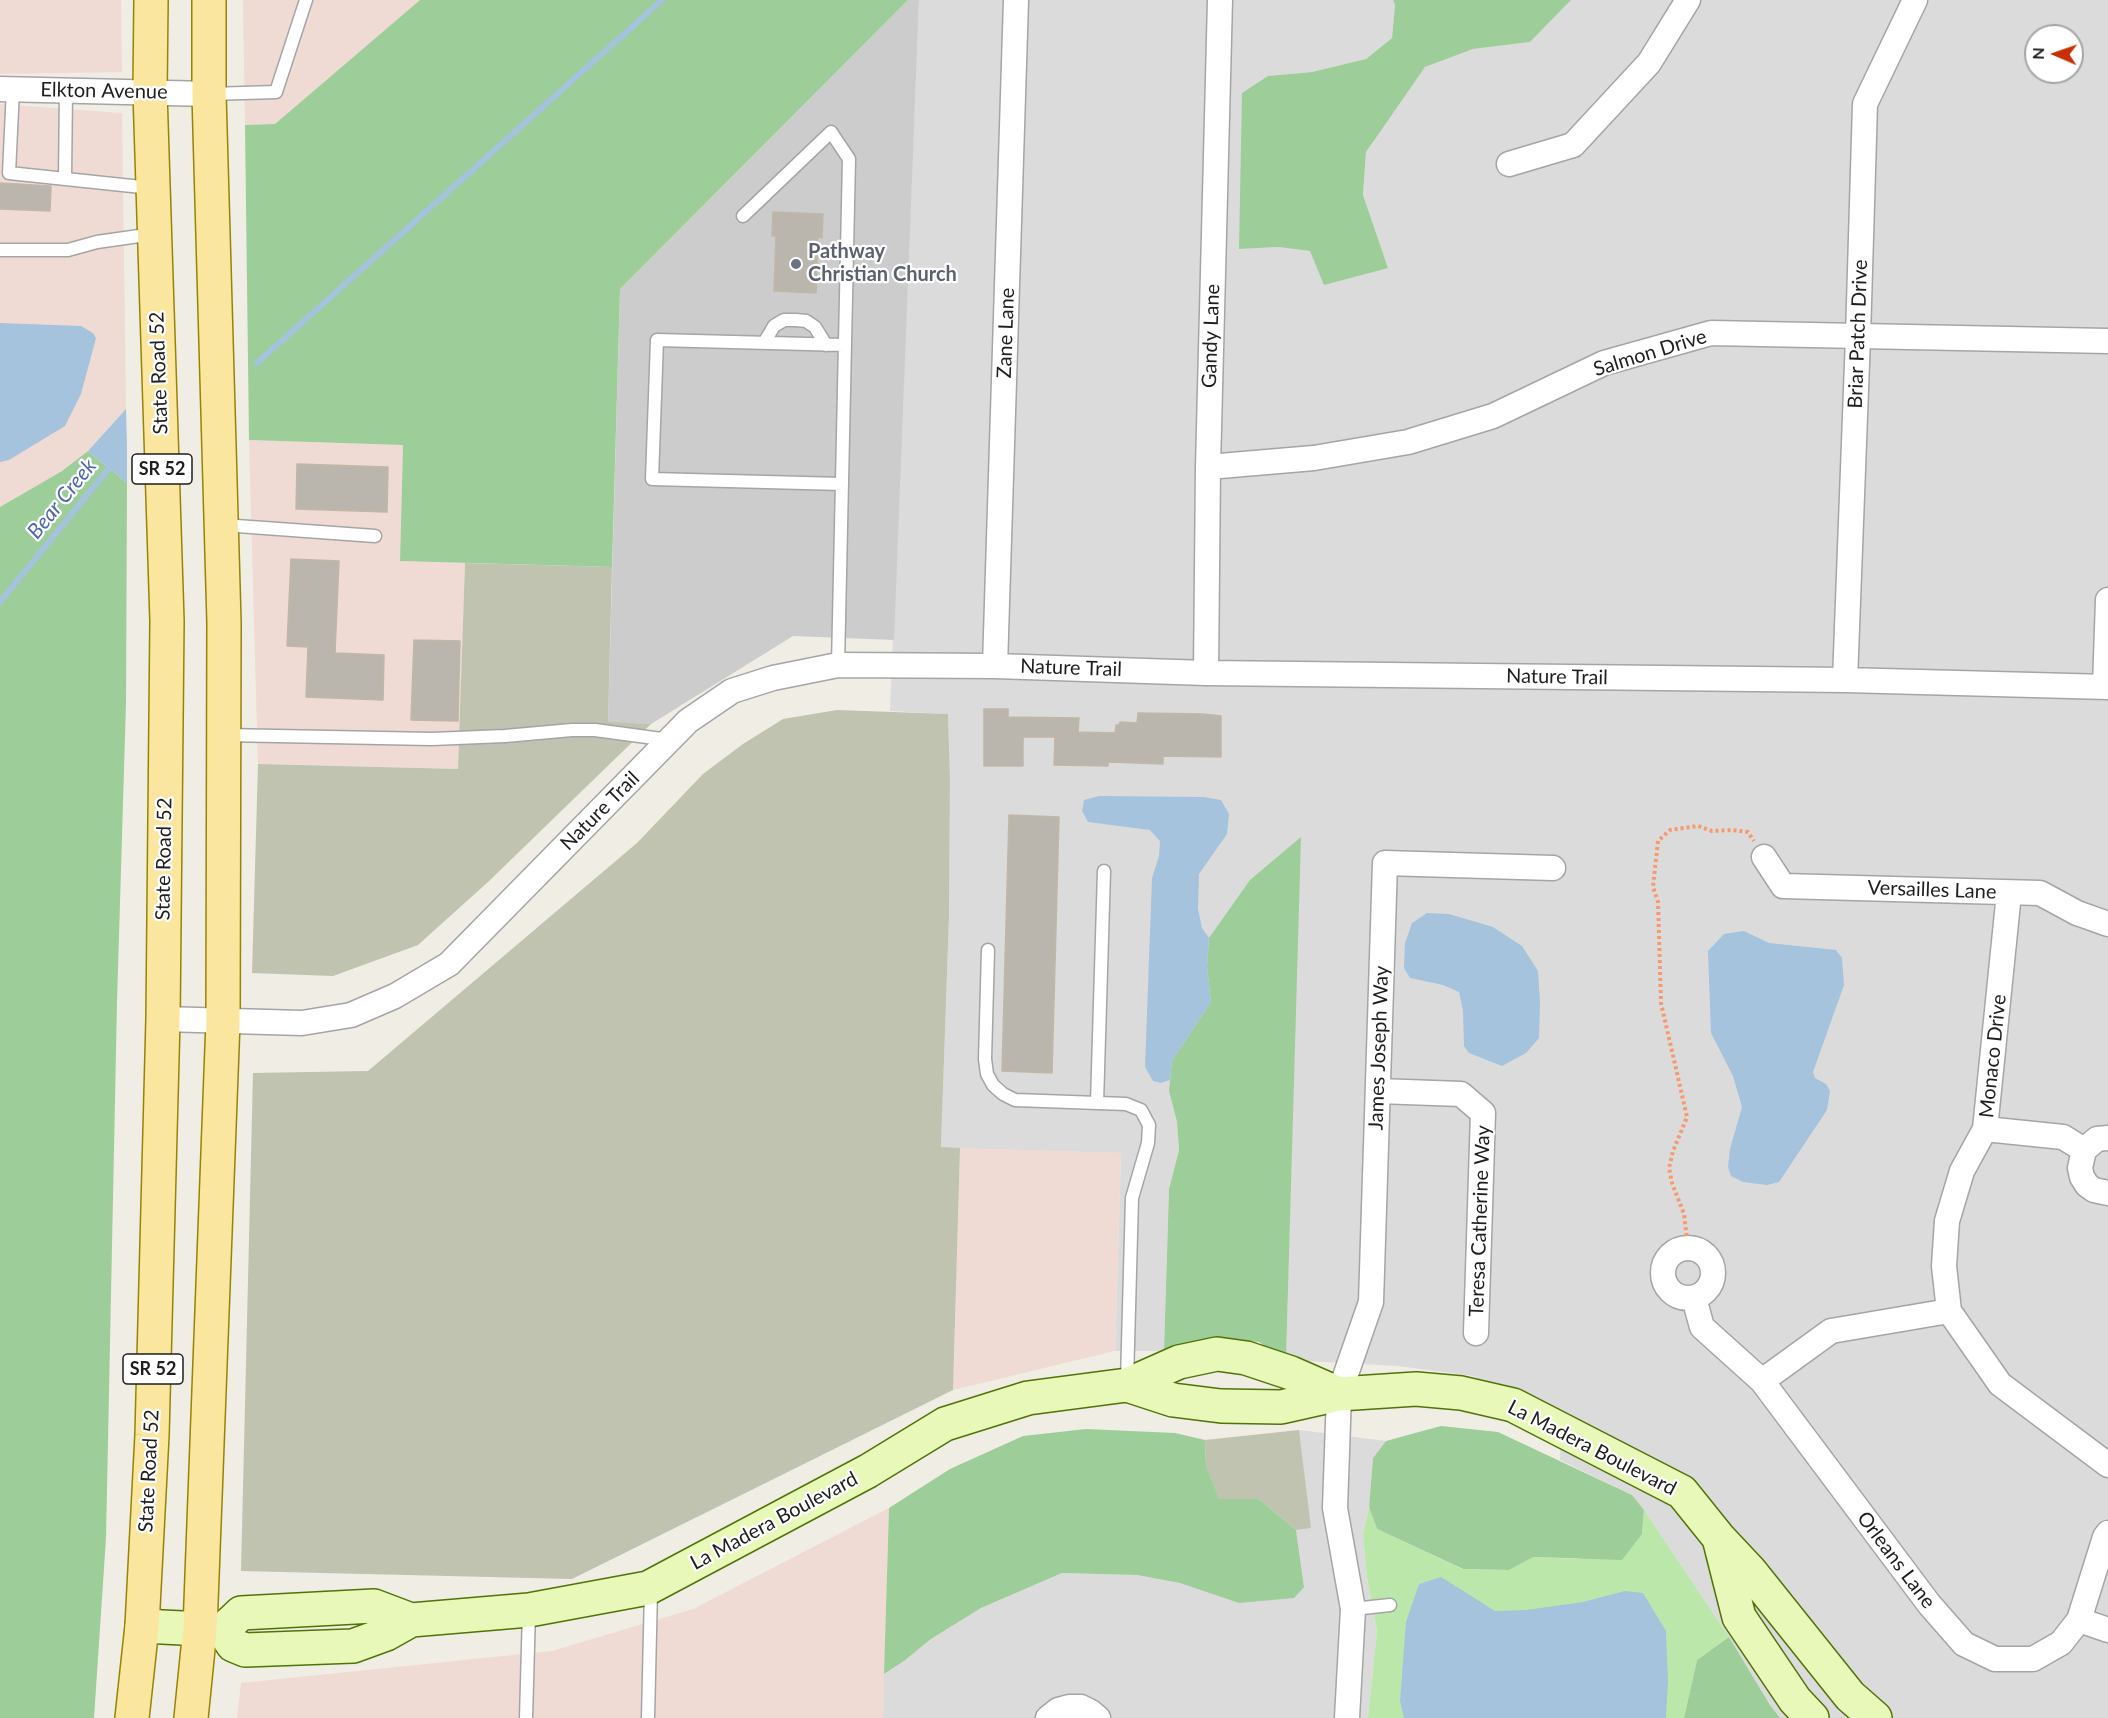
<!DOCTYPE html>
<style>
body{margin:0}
#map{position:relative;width:2108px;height:1718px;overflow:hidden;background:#efede4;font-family:Lato,sans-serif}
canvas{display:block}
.north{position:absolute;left:2024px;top:24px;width:60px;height:60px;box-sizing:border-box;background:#fff;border:2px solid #a5a5a5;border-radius:50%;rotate:272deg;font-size:16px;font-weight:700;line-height:24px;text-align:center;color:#1e1e1e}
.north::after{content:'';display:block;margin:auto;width:21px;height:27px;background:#c82f04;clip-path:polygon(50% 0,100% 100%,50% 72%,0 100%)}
</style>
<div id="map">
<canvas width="2108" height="1718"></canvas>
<div class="north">N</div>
</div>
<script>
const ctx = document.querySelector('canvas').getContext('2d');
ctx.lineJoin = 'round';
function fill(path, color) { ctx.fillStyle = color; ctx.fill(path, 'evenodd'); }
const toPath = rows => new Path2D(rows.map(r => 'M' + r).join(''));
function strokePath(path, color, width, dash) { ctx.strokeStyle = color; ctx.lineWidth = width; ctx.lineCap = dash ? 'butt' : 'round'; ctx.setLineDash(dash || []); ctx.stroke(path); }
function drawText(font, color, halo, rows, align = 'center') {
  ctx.font = font + ' Lato,sans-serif'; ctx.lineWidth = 4.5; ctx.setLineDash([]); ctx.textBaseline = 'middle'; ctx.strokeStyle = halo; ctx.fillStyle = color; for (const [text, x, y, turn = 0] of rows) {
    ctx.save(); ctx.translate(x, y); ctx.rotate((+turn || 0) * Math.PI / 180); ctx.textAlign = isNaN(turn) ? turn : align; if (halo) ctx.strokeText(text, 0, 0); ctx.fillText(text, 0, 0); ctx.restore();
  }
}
fill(toPath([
 [919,0,1393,0,1395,5,1392,38,1366,59,1312,72,1268,76,1239,249,1278,247,1310,251,1388,268,1363,195,1366,152,1391,114,1425,67,1473,49,1530,42,1571,0,2108,0,2108,1718,1780,1718,1770,1705,1729,1637,1644,1510,1632,1495,1560,1460,1562,1411,1473,1376,1398,1366,1286,1360,1300,838,1169,1091,1177,1122,1179,1150,1169,1189,1164,1351,1115,1351,1121,1153,941,1148,949,916,950,777,948,714,890,711],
 [2036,36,2072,36,2072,72,2036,72],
 [1299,1430,1386,1441,1373,1458,1369,1507,1363,1534,1367,1578,1377,1631,1368,1718,883,1718,884,1674,904,1661,931,1639,981,1608,1062,1573,1137,1575,1180,1583,1304,1587,1296,1530,1310,1527]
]), '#dcdbdb');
fill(toPath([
 [0,0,121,0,122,72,0,74],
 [243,0,420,0,275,124,245,125],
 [0,104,122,113,126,409,88,451,62,471,0,507],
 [249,440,403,445,400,561,465,563,458,769,258,764],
 [960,1148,1121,1153,1115,1351,953,1390],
 [889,1508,883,1718,237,1718,241,1683,552,1651,693,1609]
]), '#efdbd3');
fill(toPath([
 [908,0,919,0,894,640,793,636,651,724,608,723,620,289]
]), '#ccc');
fill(toPath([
 [465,563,612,567,608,722,651,724,488,882,418,945,333,976,252,973,258,764,458,769],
 [837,710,948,714,950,777,949,916,941,1147,960,1148,953,1390,572,1579,241,1571,253,1073,368,1071,637,843,703,774,743,744,783,719],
 [1299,1430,1311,1528,1296,1530,1259,1499,1219,1500,1206,1465,1205,1440]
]), '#bfc3b0');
fill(toPath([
 [1369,1507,1377,1529,1462,1569,1509,1570,1532,1557,1578,1559,1642,1534,1644,1510,1729,1637,1697,1660,1684,1718,1368,1718,1377,1631,1367,1578,1363,1534]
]), '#bbe8aa');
fill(toPath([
 [420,0,908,0,620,289,612,567,400,561,403,445,249,440,245,125,275,124],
 [1393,0,1571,0,1530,42,1473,49,1425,67,1366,152,1363,195,1388,268,1324,285,1310,251,1278,247,1239,249,1242,93,1268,76,1312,72,1366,59,1392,38,1395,5],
 [88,451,127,483,126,703,117,1002,106,1538,94,1718,0,1718,0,507,62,471],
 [1301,837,1286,1360,1259,1342,1222,1339,1164,1351,1169,1189,1179,1150,1177,1122,1169,1091,1172,1061,1211,1002,1207,967,1209,938,1250,880],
 [1441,1426,1498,1432,1632,1495,1644,1510,1642,1534,1622,1560,1533,1557,1509,1570,1463,1569,1377,1529,1369,1507,1373,1458,1386,1441],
 [1086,1429,1175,1433,1205,1440,1206,1465,1219,1499,1259,1499,1296,1530,1304,1587,1294,1598,1239,1603,1180,1583,1137,1575,1062,1573,981,1608,931,1639,904,1661,884,1674,889,1508,950,1469,1023,1436],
 [1729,1637,1770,1705,1780,1718,1684,1718,1697,1660]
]), '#9dcd99');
fill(toPath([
 [0,323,81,326,93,333,96,338,81,394,65,426,9,460,0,462],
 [126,409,127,445,127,483,88,451],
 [1099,796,1204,797,1221,800,1229,814,1227,834,1199,874,1198,909,1202,928,1209,938,1207,967,1211,1002,1172,1061,1170,1080,1161,1083,1153,1081,1145,1067,1152,878,1159,856,1160,841,1150,830,1088,822,1082,811,1084,800],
 [1427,913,1449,914,1493,927,1522,946,1538,971,1540,1002,1539,1038,1526,1053,1502,1066,1469,1053,1464,1046,1463,1011,1459,992,1443,985,1410,978,1404,968,1405,943,1412,923],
 [1744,931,1769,943,1836,950,1842,958,1844,985,1813,1072,1815,1078,1826,1084,1830,1091,1827,1110,1779,1182,1767,1185,1743,1182,1731,1176,1728,1167,1730,1149,1742,1107,1733,1076,1711,1033,1708,951,1724,934],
 [1441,1577,1495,1611,1526,1610,1583,1602,1625,1591,1643,1593,1666,1631,1668,1681,1666,1718,1404,1718,1400,1701,1406,1622,1419,1584]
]), '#a5c3dc');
strokePath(toPath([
 [257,363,662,0],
 [0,602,114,462]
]), '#a5c3dc', 6);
const building = toPath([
 [0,183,51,186,50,211,0,209,0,183],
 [773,212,823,214,822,238,818,237,816,293,774,291,776,236,772,236,773,212],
 [297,464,388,467,387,512,296,509,297,464],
 [291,559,339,561,335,653,384,655,383,700,306,697,308,647,287,646,291,559],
 [414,640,460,641,458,721,411,720,414,640],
 [984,709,1008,709,1008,717,1079,718,1078,732,1115,733,1116,725,1119,725,1120,722,1137,723,1138,713,1203,714,1221,716,1221,757,1163,756,1163,764,1108,762,1108,766,1054,765,1055,737,1023,737,1023,766,984,766,984,709],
 [1009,815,1059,817,1052,1073,1002,1071,1009,815]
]);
fill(building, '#bbb6ad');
strokePath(building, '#c0b7a7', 1.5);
const lane = toPath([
 [13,89,9,173,151,188],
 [210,94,276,92,306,0],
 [65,179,66,90],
 [743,216,831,132,849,159,838,665],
 [0,250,68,250,97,242,153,234],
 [764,343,774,326,784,320,796,320,806,321,815,327,826,345],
 [842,484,652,479,657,340,845,345],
 [223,525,375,536],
 [225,735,432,739,505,736,572,730,595,730,669,740],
 [988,950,985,1059,987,1074,993,1085,1003,1094,1015,1100,1126,1104,1141,1110,1149,1125,1148,1143,1132,1198,1127,1381],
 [1097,1103,1104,871],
 [1353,1609,1390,1605],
 [526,1718,529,1611],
 [648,1718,651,1590]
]);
const street = toPath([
 [0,89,209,94],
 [1509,164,1573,145,1649,63,1688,0],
 [1208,467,1314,458,1408,442,1493,416,1604,363,1711,333,2108,341],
 [995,666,1016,0],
 [1206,673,1208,467,1220,0],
 [1845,680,1858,337,1865,104,1915,0],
 [2105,687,2108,600],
 [1764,857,1783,886,2040,893,2077,913,2108,924],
 [2009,893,1985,1129,1962,1171,1947,1221,1944,1266,1949,1311,2000,1384,2108,1465],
 [163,1019,302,1023,351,1015,395,996,449,964,688,721,732,691,773,678,838,665,995,666,1206,673,1845,680,2108,687],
 [1378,1091,1461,1094,1483,1113,1476,1333],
 [1985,1129,2063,1137,2084,1150],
 [2108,1138,2097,1139,2084,1150,2080,1168,2082,1177,2087,1185,2094,1190,2108,1193],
 '1663 1273a25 25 0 1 1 50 0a25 25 0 1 1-50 0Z',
 [1694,1298,1702,1327,1762,1381,1929,1604,1964,1644,1995,1659,2033,1659,2061,1643,2079,1620,2105,1537,2108,1533],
 [1762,1381,1831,1331,1949,1311],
 [2079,1620,2108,1630],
 [1048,1718,1058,1710,1069,1707,1081,1707,1091,1712,1098,1718],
 [1347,1718,1353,1609,1335,1508,1339,1394,1371,1302,1385,863,1553,868]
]);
const secondary = toPath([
 [1339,1394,1291,1373,1246,1358,1217,1354,1179,1362,1127,1385,1173,1400,1221,1406,1281,1407,1339,1394,1416,1389,1461,1393,1513,1405,1682,1492,1719,1538],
 [142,1626,223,1630,241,1613,374,1606,411,1620],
 [223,1630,233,1645,245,1650,353,1646,386,1634,411,1620,529,1610,648,1588,868,1471,945,1424,1028,1398,1127,1385],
 [1812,1718,1795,1700,1739,1617,1719,1538,1750,1571,1850,1696,1875,1718]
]);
const primary = toPath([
 [132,1718,142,1626,152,1435,163,1019,167,621,150,92,151,0],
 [191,1718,200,1629,223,1021,224,623,209,94,209,0]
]);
strokePath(lane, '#a5a5a5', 15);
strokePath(street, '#a5a5a5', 27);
strokePath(secondary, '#507307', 36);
strokePath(primary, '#958503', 36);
strokePath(toPath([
 [1688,1248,1684,1214,1672,1183,1669,1168,1673,1151,1687,1117,1661,1003,1658,902,1653,887,1658,841,1670,830,1698,826,1712,831,1732,830,1748,832,1754,841]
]), '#f7996c', 4, [3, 3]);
strokePath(lane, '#fff', 12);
strokePath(street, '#fff', 24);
strokePath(secondary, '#e7f8b8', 33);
strokePath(primary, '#fae69e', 33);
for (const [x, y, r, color] of [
 [796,264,6,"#6b7280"]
]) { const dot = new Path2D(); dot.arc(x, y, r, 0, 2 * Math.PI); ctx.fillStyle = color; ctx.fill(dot); strokePath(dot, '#fff', 2); }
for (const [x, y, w] of [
 [162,469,60],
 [153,1369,60]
]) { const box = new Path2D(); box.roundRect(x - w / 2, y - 15, w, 30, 4.5); ctx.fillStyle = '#fff'; ctx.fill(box); strokePath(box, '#1e1e1e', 1.5); }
drawText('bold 18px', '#1e1e1e', null, [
 ["SR 52",162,469],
 ["SR 52",153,1369]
]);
drawText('20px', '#1e1e1e', '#fff', [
 ["Elkton Avenue",104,91,1],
 ["Zane Lane",1006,333,-88],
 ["Briar Patch Drive",1858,334,-88],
 ["Gandy Lane",1211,336,-88],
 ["Salmon Drive",1650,353,-17],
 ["State Road 52",159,373,-92],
 ["Nature Trail",1071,668,2],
 ["Nature Trail",1557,677,1],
 ["Nature Trail",600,811,-45],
 ["State Road 52",164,859,-89],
 ["Versailles Lane",1932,890,2],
 ["James Joseph Way",1379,1048,-88],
 ["Monaco Drive",1993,1056,-84],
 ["Teresa Catherine Way",1480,1221,-88],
 ["La Madera Boulevard",1592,1448,27],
 ["State Road 52",149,1471,-87],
 ["La Madera Boulevard",774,1521,-28],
 ["Orleans Lane",1896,1560,53]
]);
drawText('bold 20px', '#5b616d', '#fff', [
 ["Pathway",808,252],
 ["Christian Church",808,275]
], 'left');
drawText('italic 21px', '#4c67ac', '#fff', [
 ["Bear Creek",62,499,-51]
]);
</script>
